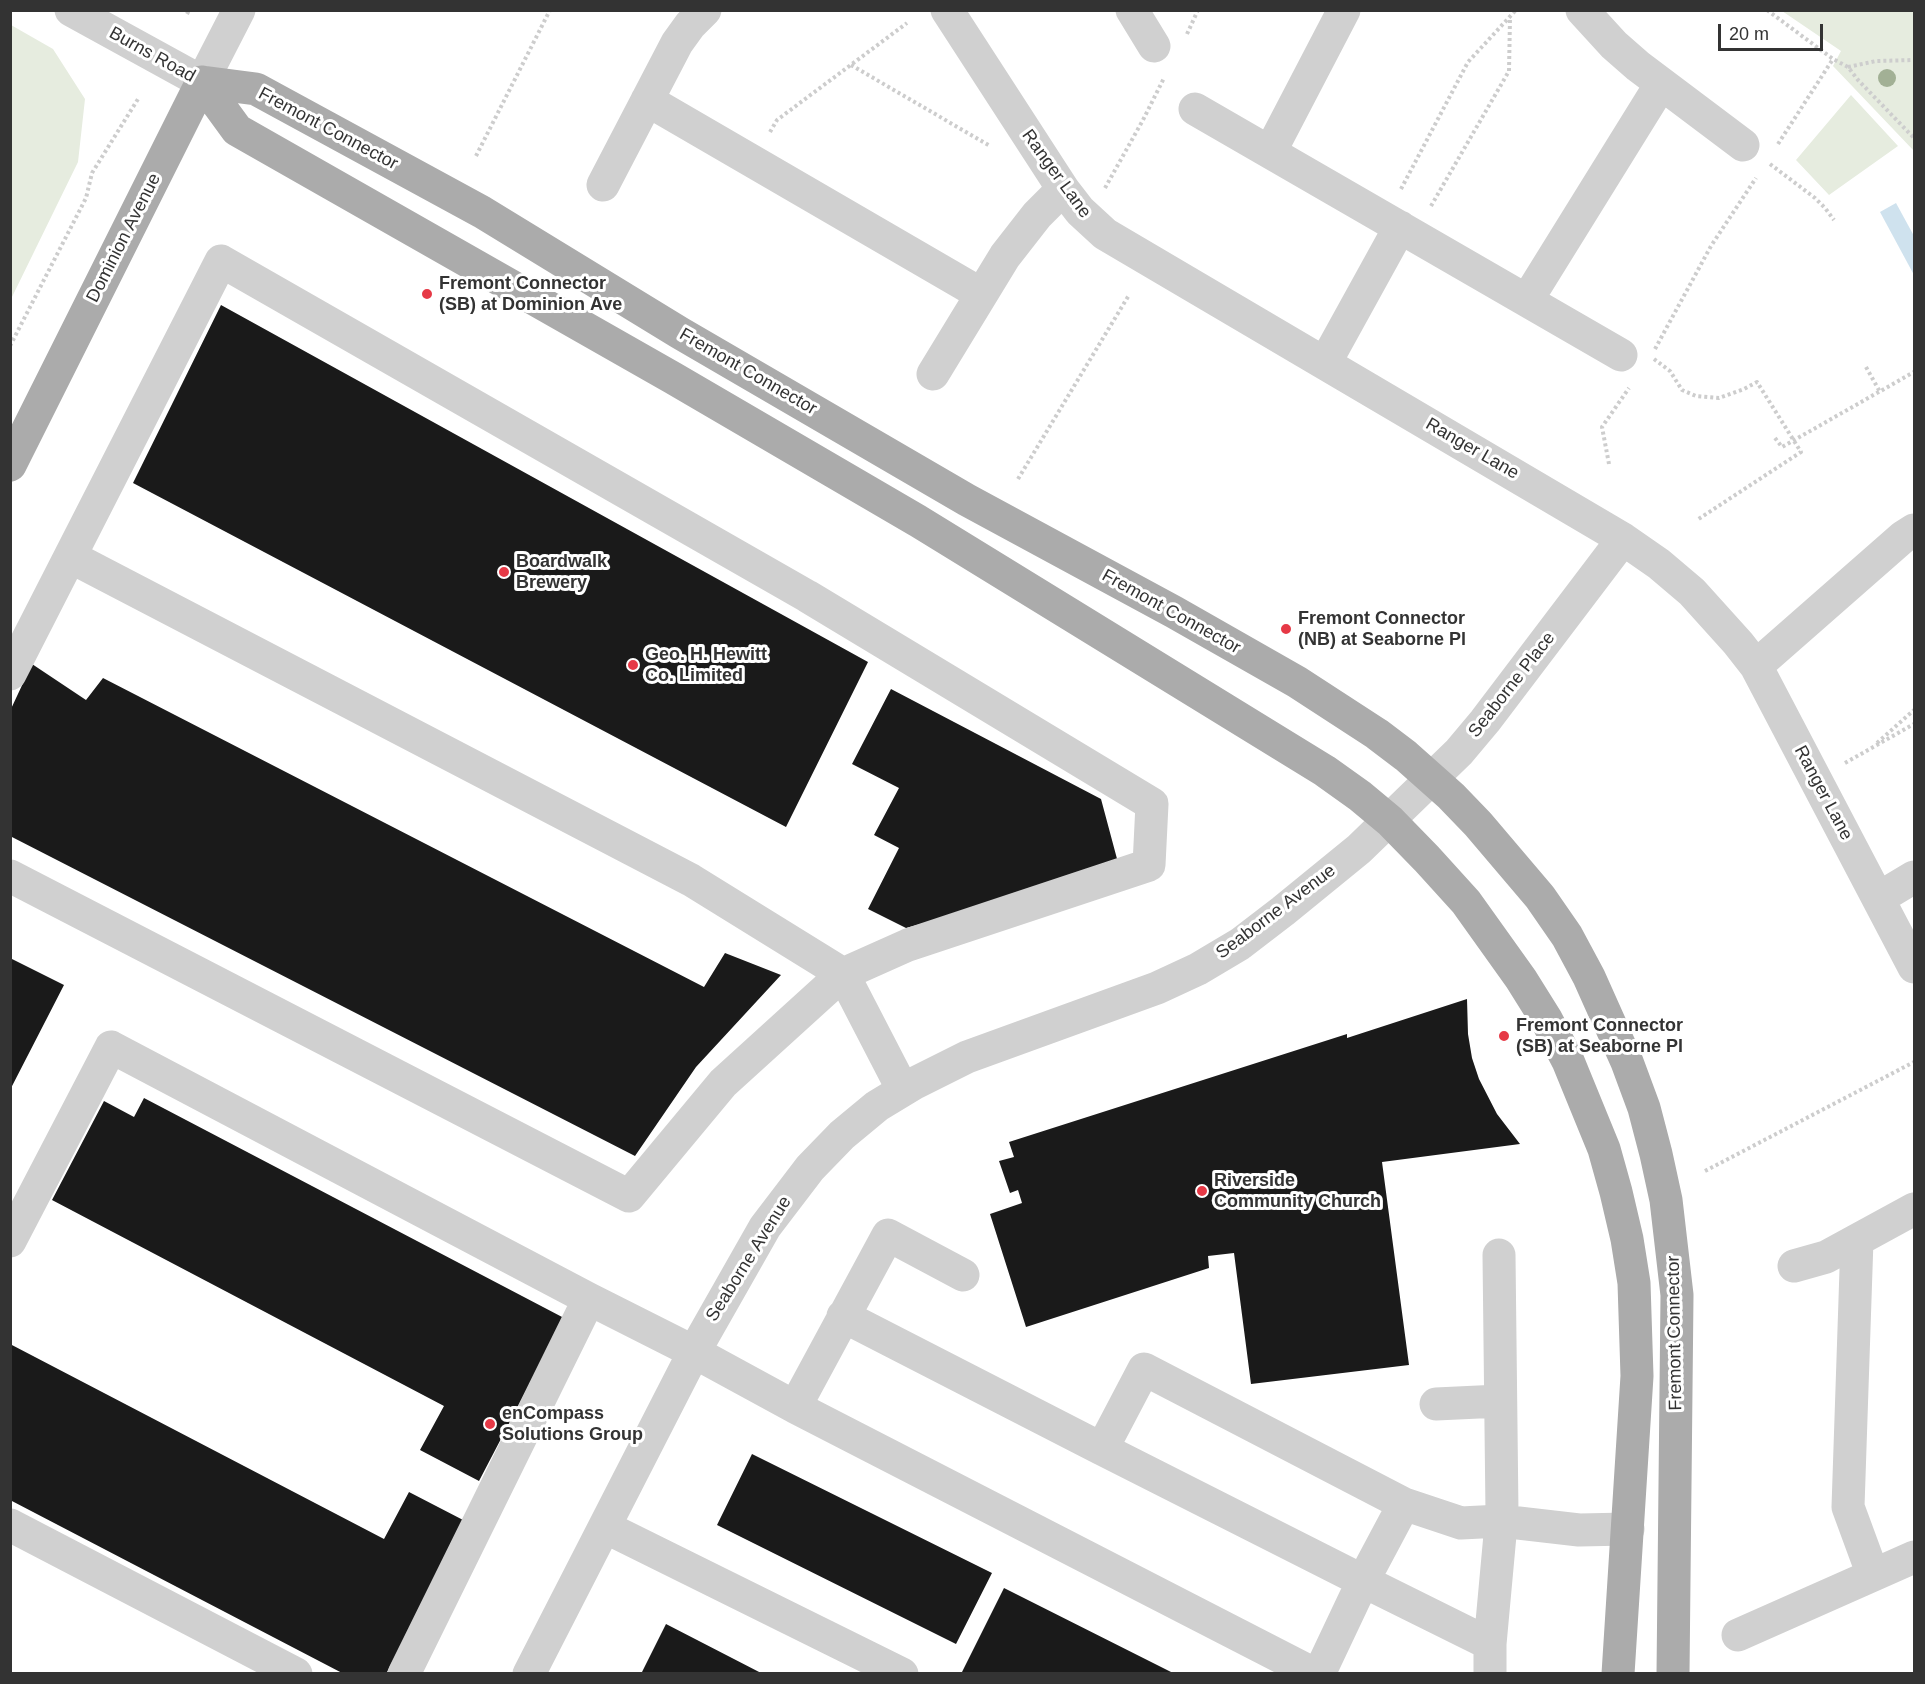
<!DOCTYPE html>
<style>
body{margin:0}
#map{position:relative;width:1925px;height:1684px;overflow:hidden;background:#fff;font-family:Arial,sans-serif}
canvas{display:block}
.frame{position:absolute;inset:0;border:12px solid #333;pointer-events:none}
.scale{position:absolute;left:1718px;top:24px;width:105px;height:27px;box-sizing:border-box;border:3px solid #333;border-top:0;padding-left:8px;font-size:18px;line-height:21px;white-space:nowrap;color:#333;-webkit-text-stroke:4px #fff;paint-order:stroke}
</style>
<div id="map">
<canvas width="1925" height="1684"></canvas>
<div class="frame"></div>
<div class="scale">20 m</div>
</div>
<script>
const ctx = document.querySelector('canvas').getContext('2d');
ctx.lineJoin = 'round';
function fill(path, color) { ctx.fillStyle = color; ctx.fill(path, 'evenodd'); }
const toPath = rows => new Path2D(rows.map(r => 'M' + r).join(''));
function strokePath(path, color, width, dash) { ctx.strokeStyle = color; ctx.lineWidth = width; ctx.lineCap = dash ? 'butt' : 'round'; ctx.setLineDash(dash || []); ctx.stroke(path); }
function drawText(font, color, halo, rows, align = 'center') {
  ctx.font = font + ' Arial,sans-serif'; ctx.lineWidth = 6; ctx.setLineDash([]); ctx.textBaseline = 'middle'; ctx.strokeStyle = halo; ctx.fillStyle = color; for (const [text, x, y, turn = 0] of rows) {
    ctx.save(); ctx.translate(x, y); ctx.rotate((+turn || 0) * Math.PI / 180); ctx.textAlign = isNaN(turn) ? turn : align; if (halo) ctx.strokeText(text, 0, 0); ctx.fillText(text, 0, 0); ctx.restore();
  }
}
fill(toPath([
 [1782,11,1914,11,1914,151,1833,66,1841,51],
 [11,25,53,49,85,99,78,162,11,299],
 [1851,95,1898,146,1829,195,1796,160]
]), '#e6ecdf');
fill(toPath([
 [1896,203,1914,236,1914,275,1880,212]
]), '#cfe2ee');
fill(toPath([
 [221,305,868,662,786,827,133,483],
 [32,664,86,700,103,678,704,987,725,953,781,975,696,1067,635,1156,10,836,10,711],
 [891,689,1101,799,1120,870,906,928,868,909,899,848,874,835,899,788,852,764],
 [10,958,64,985,10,1090],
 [1467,999,1468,1034,1472,1058,1479,1079,1497,1114,1520,1144,1382,1162,1409,1365,1251,1384,1234,1253,1208,1256,1209,1268,1026,1327,990,1214,1022,1203,1018,1190,1010,1193,999,1161,1014,1157,1009,1142,1347,1034,1347,1038],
 [144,1098,564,1318,479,1481,420,1450,444,1406,52,1200,104,1101,134,1117],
 [10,1344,384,1539,409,1492,465,1521,386,1674,344,1674,10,1500],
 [752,1454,992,1573,956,1644,717,1525],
 [1004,1588,1175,1674,961,1674],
 [666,1624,763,1674,641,1674]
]), '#1a1a1a');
strokePath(toPath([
 [1767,10,1833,59,1848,67,1858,80,1914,138],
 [187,14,189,10],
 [1187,34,1198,10],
 [851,65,990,146],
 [1848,67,1876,61,1914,60],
 [770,132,777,120,907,23],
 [1778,144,1833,59],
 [476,156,550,10],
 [1770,164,1815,198,1825,208,1834,220],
 [1105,188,1143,120,1164,78],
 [1401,189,1468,62,1516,10],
 [1431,206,1509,71,1510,18],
 [10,346,86,198,92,173,138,99],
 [1655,349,1711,246,1756,178],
 [1654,359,1670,371,1682,390,1696,396,1719,398,1744,389,1757,382,1801,452,1697,520],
 [1866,367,1880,392],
 [1775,438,1782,447,1914,372],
 [1609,464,1602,427,1629,388],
 [1018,479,1129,295],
 [1877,743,1914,710],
 [1845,763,1914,724],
 [1705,1171,1914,1062]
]), '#cdcdcd', 4, [3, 3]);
strokePath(toPath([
 [71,10,202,82,239,10],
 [947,10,1063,189,1080,211,1105,234,1623,539,1659,564,1692,592,1738,643,1756,666,1914,967],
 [1132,10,1154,46],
 [1582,10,1614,45,1638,66,1743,145],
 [647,100,981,294],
 [1195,109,1621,355],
 [1270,152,1344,10],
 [603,185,677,43,690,25,705,10],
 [1527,300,1661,84],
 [1325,363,1400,227],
 [933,374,1005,256,1037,215,1063,189],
 [71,557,691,880,843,974,903,1090],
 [1756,666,1903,537,1914,530],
 [10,674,221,261,807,596,1152,804,1149,865,908,945,843,974,723,1083,629,1196,10,876],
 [1879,898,1914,877],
 [1857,1240,1848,1507,1873,1575],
 [10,1241,111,1047,589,1299,694,1352,795,1407,1314,1674],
 [1794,1266,1826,1257,1914,1209],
 [843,1316,1102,1449],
 [1436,1404,1500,1401],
 [795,1407,888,1235,963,1275],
 [1404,1504,1461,1523,1501,1521,1579,1530,1628,1529],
 [10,1525,296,1674],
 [605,1527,902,1674],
 [1738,1635,1914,1557],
 [404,1674,589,1299],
 [529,1674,694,1352,765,1227,810,1168,842,1135,877,1106,915,1083,967,1057,1157,988,1198,969,1240,944,1283,911,1359,849,1459,752,1485,721,1623,539],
 [1319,1674,1363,1581,1404,1504,1144,1369,1102,1449,1363,1581,1490,1644,1502,1513,1499,1255],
 [1490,1674,1490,1644]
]), '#d0d0d0', 33);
strokePath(toPath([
 [202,82,256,89,482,212,680,333,967,500,1174,612,1297,682,1377,734,1406,756,1451,796,1478,824,1540,897,1567,936,1589,977,1627,1062,1644,1108,1656,1154,1666,1200,1677,1295,1673,1674],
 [202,82,237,130,673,378,918,521,1325,771,1360,796,1390,821,1427,859,1466,902,1521,979,1546,1019,1568,1061,1604,1149,1616,1192,1627,1239,1634,1283,1637,1376,1618,1674],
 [10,465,202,82]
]), '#ababab', 33);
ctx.fillStyle = '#a2b095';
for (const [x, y] of [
 [1887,78]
]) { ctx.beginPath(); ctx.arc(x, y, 9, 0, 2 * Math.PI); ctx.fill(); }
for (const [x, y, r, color] of [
 [427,294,6,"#e63946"],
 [504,572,6,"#e63946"],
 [1286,629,6,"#e63946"],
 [633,665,6,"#e63946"],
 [1504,1036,6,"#e63946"],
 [1202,1191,6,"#e63946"],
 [490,1424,6,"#e63946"]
]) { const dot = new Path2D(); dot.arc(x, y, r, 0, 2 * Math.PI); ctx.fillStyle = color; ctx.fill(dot); strokePath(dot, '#fff', 2); }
drawText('18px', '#333', '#fff', [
 ["Burns Road",152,55,29],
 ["Fremont Connector",328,129,28],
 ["Ranger Lane",1056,174,54],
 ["Dominion Avenue",124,238,-63],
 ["Fremont Connector",748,372,30],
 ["Ranger Lane",1472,449,30],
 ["Fremont Connector",1171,612,29],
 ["Seaborne Place",1512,685,-52],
 ["Ranger Lane",1823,793,62],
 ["Seaborne Avenue",1276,912,-37],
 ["Seaborne Avenue",749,1259,-58],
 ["Fremont Connector",1675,1333,-91]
]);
drawText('bold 18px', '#333', '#fff', [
 ["Fremont Connector",439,284],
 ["(SB) at Dominion Ave",439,305],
 ["Boardwalk",516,562],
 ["Brewery",516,583],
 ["Fremont Connector",1298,619],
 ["(NB) at Seaborne Pl",1298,640],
 ["Geo. H. Hewitt",645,655],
 ["Co. Limited",645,676],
 ["Fremont Connector",1516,1026],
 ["(SB) at Seaborne Pl",1516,1047],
 ["Riverside",1214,1181],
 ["Community Church",1214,1202],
 ["enCompass",502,1414],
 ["Solutions Group",502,1435]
], 'left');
</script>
